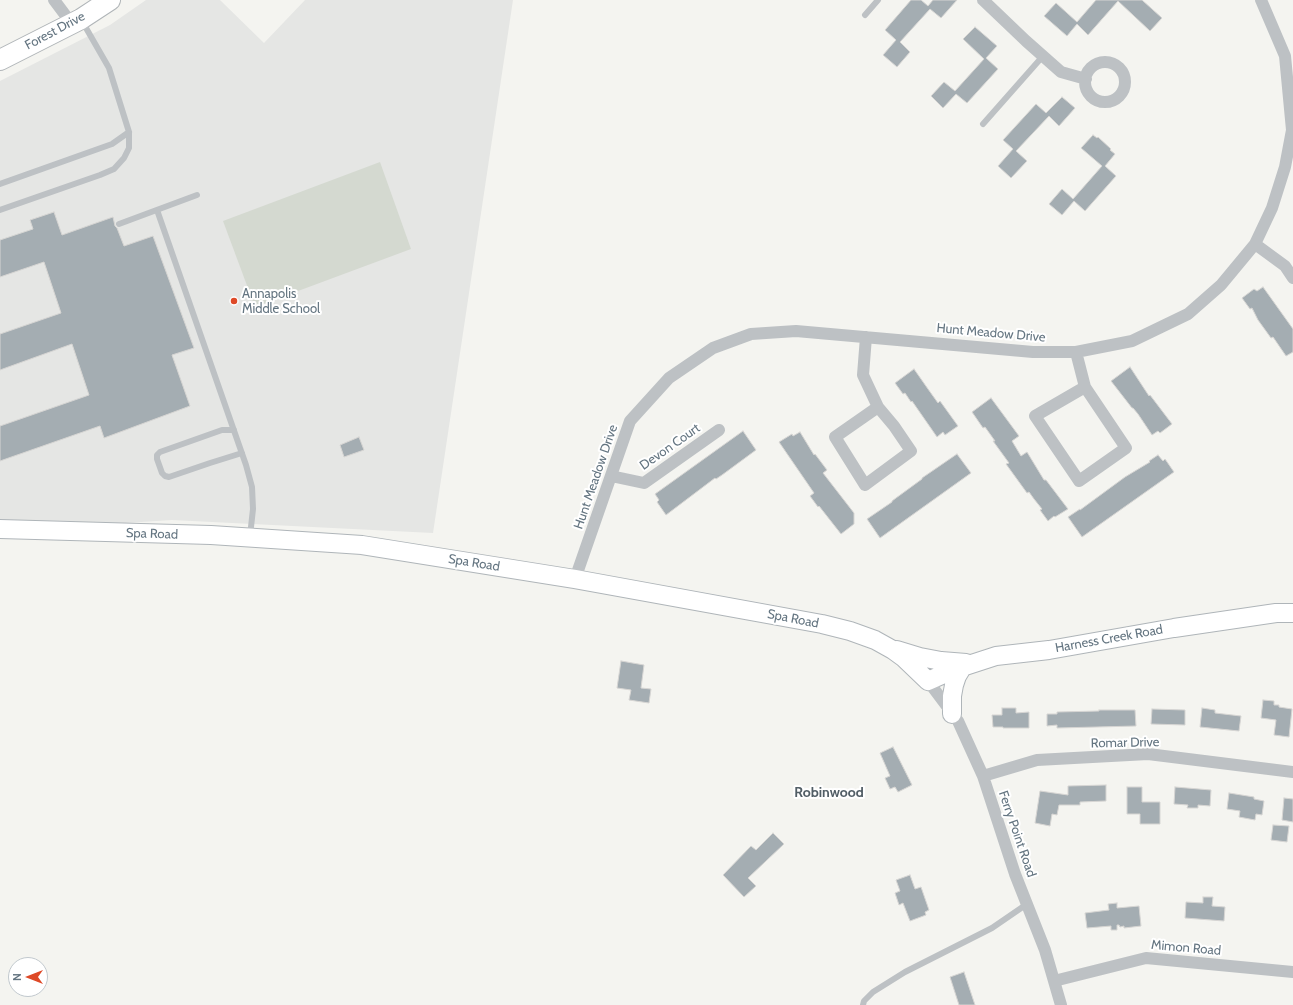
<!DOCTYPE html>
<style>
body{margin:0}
#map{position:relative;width:1293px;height:1005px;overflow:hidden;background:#f4f4f0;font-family:Cabin,sans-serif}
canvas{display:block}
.north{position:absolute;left:8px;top:957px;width:40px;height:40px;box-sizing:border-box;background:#fff;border:1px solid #c1c8cd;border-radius:50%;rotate:270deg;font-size:11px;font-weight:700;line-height:16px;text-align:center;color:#647581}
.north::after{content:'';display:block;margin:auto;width:14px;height:18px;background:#de4927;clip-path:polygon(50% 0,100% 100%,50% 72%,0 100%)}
</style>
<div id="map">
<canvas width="1293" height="1005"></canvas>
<div class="north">N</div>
</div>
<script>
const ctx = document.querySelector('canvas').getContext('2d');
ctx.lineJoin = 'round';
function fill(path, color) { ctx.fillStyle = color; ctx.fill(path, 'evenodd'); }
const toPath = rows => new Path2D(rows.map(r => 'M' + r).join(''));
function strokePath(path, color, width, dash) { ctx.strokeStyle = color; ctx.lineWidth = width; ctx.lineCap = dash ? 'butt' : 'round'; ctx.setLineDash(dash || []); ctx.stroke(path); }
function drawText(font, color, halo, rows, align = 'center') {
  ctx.font = font + ' Cabin,sans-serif'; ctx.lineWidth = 4; ctx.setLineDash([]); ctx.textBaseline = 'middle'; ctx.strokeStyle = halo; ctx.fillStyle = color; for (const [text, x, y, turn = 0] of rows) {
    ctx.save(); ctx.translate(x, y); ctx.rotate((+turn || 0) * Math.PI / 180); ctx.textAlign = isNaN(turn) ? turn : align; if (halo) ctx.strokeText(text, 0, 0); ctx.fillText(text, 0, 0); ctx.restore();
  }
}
fill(toPath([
 [146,0,220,0,264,43,305,0,513,0,433,533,172,520,17,530,0,530,0,81,110,25]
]), '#e5e6e4');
fill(toPath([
 [380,162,411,249,255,307,223,221]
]), '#d4d9d0');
const building = toPath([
 [911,0,921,0,928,6,933,0,957,0,941,18,930,9,900,42,910,52,897,67,883,55,896,40,885,30,911,0],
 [1096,0,1142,0,1162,18,1150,31,1118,1,1088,35,1077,24,1067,36,1044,16,1056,3,1077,22,1096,0],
 [975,27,997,46,986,58,998,69,967,103,956,94,943,108,931,96,944,82,955,91,984,59,963,39,975,27],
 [1062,97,1075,108,1059,126,1049,116,1016,151,1027,161,1011,178,998,166,1013,149,1003,140,1036,104,1046,113,1062,97],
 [1093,135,1097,138,1098,137,1111,149,1110,150,1115,154,1105,166,1116,176,1085,211,1074,201,1062,215,1049,204,1062,189,1073,199,1102,166,1081,148,1093,135],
 [54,212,62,235,113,217,115,226,117,228,124,246,153,236,194,348,172,355,190,406,104,438,100,426,0,461,0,426,89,395,72,344,0,370,0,334,61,313,44,262,0,277,0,240,33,229,30,220,54,212],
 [1263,287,1293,329,1293,352,1286,356,1273,337,1271,338,1258,320,1252,308,1250,309,1242,298,1254,289,1257,291,1263,287],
 [1130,367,1149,396,1150,395,1172,424,1160,433,1158,431,1152,435,1138,414,1133,408,1132,408,1111,381,1130,367],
 [914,369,928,389,938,403,940,401,958,426,945,435,943,432,937,437,912,401,911,402,905,393,903,394,895,383,914,369],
 [991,398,1019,436,1012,441,1021,456,1027,452,1044,480,1046,480,1068,509,1055,517,1054,516,1048,521,1040,510,1042,509,1034,499,1029,492,1027,493,1006,464,1009,463,993,441,995,441,985,427,983,428,972,412,991,398],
 [743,431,756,450,722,475,716,479,715,478,666,515,657,502,659,500,655,494,743,431],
 [800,432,814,455,815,454,827,470,823,473,854,513,854,524,841,534,819,506,818,507,810,496,814,493,779,442,792,434,793,436,800,432],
 [359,437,364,450,344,457,340,445,359,437],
 [957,454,971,473,880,538,867,519,892,502,892,501,896,498,922,479,922,478,957,454],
 [1158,455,1163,461,1165,459,1174,472,1082,537,1068,517,1080,509,1080,510,1125,477,1150,462,1149,461,1158,455],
 [621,661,644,665,641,688,651,689,649,703,629,700,631,690,617,688,621,661],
 [1263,700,1274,701,1274,705,1279,705,1279,707,1292,709,1289,737,1274,735,1276,720,1261,718,1263,700],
 [1002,708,1016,708,1016,713,1029,712,1029,728,1003,728,1003,727,993,727,992,715,1002,715,1002,708],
 [1202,708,1215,710,1215,713,1241,716,1239,731,1200,727,1202,708],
 [1152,709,1185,710,1185,725,1151,724,1152,709],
 [1099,710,1135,710,1136,726,1057,728,1057,725,1047,726,1047,714,1057,714,1057,712,1099,711,1099,710],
 [893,747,912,785,898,792,895,787,890,789,885,778,890,776,880,753,893,747],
 [1106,785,1106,801,1080,802,1080,805,1059,805,1057,815,1052,814,1050,826,1035,823,1040,791,1068,795,1068,786,1106,785],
 [1127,787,1142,787,1142,802,1160,802,1160,824,1140,824,1140,814,1127,814,1127,787],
 [1175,787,1211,790,1210,806,1198,805,1198,808,1187,808,1188,805,1174,804,1175,787],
 [1229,793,1254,797,1254,799,1264,801,1262,815,1256,814,1255,820,1239,817,1240,811,1227,809,1229,793],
 [1284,798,1293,799,1293,822,1282,820,1284,798],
 [1273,825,1289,826,1287,842,1271,840,1273,825],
 [773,833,784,844,748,878,756,886,744,897,723,875,751,846,756,850,773,833],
 [910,875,915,889,921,887,929,910,925,912,926,915,910,921,903,903,899,905,895,893,900,891,896,880,910,875],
 [1203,897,1213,897,1212,906,1225,907,1224,921,1185,918,1186,902,1203,903,1203,897],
 [1117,903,1117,908,1139,906,1141,926,1124,928,1124,926,1120,927,1119,925,1117,925,1117,930,1111,930,1111,926,1087,928,1085,913,1109,910,1108,904,1117,903],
 [964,972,975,1005,959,1005,950,977,964,972]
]);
fill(building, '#a4adb2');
strokePath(building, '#d6d5d3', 1);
const secondary = toPath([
 [0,529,211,535,362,545,575,579,822,624,850,631,875,640,893,650,904,658,928,681,953,670,996,656,1049,650,1174,628,1276,613,1293,613],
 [897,650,920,657,941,661,966,663],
 [952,714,952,696,954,685,957,676,963,666]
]);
const primary = toPath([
 [0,60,81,19,110,0]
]);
strokePath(secondary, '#afb5b9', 20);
strokePath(primary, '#b0b5b8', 22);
strokePath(toPath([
 [865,15,878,0],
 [983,124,1043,56],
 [0,184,112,144,129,132],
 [0,210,100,175,114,169,124,158,129,148,129,132,109,68,82,21],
 [157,210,246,465,252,487,253,509,250,536],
 [119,224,197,195],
 [234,430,222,430,160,452,157,455,157,459,162,473,165,476,169,477,210,463,242,453],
 [863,1005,864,1001,873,992,905,972,992,928,1027,904]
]), '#bdc1c4', 6);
strokePath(toPath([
 [54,0,72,24],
 [983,0,1026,41,1061,72,1086,79],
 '1085 82a20 20 0 1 1 40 0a20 20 0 1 1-40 0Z',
 [1255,244,1285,266,1293,278],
 [866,337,863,375,878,407,835,437,865,485,911,451,894,426,878,407],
 [1076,352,1085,387,1126,448,1079,481,1035,416,1085,387],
 [611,476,644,483,719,430],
 [575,579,630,421,669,378,713,348,751,334,796,331,1033,352,1076,352,1132,341,1188,314,1221,285,1255,244,1272,208,1285,167,1292,130,1285,56,1261,0],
 [928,681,958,721,983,776,1015,874,1045,950,1061,1005],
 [983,776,1037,760,1148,754,1293,772],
 [1054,981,1146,958,1293,972]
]), '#bdc1c4', 12);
strokePath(secondary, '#fff', 18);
strokePath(primary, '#fff', 20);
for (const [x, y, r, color] of [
 [234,301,4,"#de4927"]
]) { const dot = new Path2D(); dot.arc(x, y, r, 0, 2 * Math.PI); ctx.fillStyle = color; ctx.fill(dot); strokePath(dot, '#fff', 1.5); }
drawText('13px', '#647581', '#fff', [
 ["Forest Drive",55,31,-28],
 ["Hunt Meadow Drive",991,333,5],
 ["Devon Court",670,447,-35],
 ["Hunt Meadow Drive",596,477,-71],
 ["Spa Road",152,534,2],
 ["Spa Road",474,563,9],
 ["Spa Road",793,619,11],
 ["Harness Creek Road",1109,639,-10],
 ["Romar Drive",1125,743,-1],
 ["Ferry Point Road",1017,834,71],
 ["Mimon Road",1186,948,5]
]);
drawText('13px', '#647581', '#fff', [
 ["Annapolis",242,294],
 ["Middle School",242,309]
], 'left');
drawText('bold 14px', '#525e66', '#fff', [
 ["Robinwood",829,793]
]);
</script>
